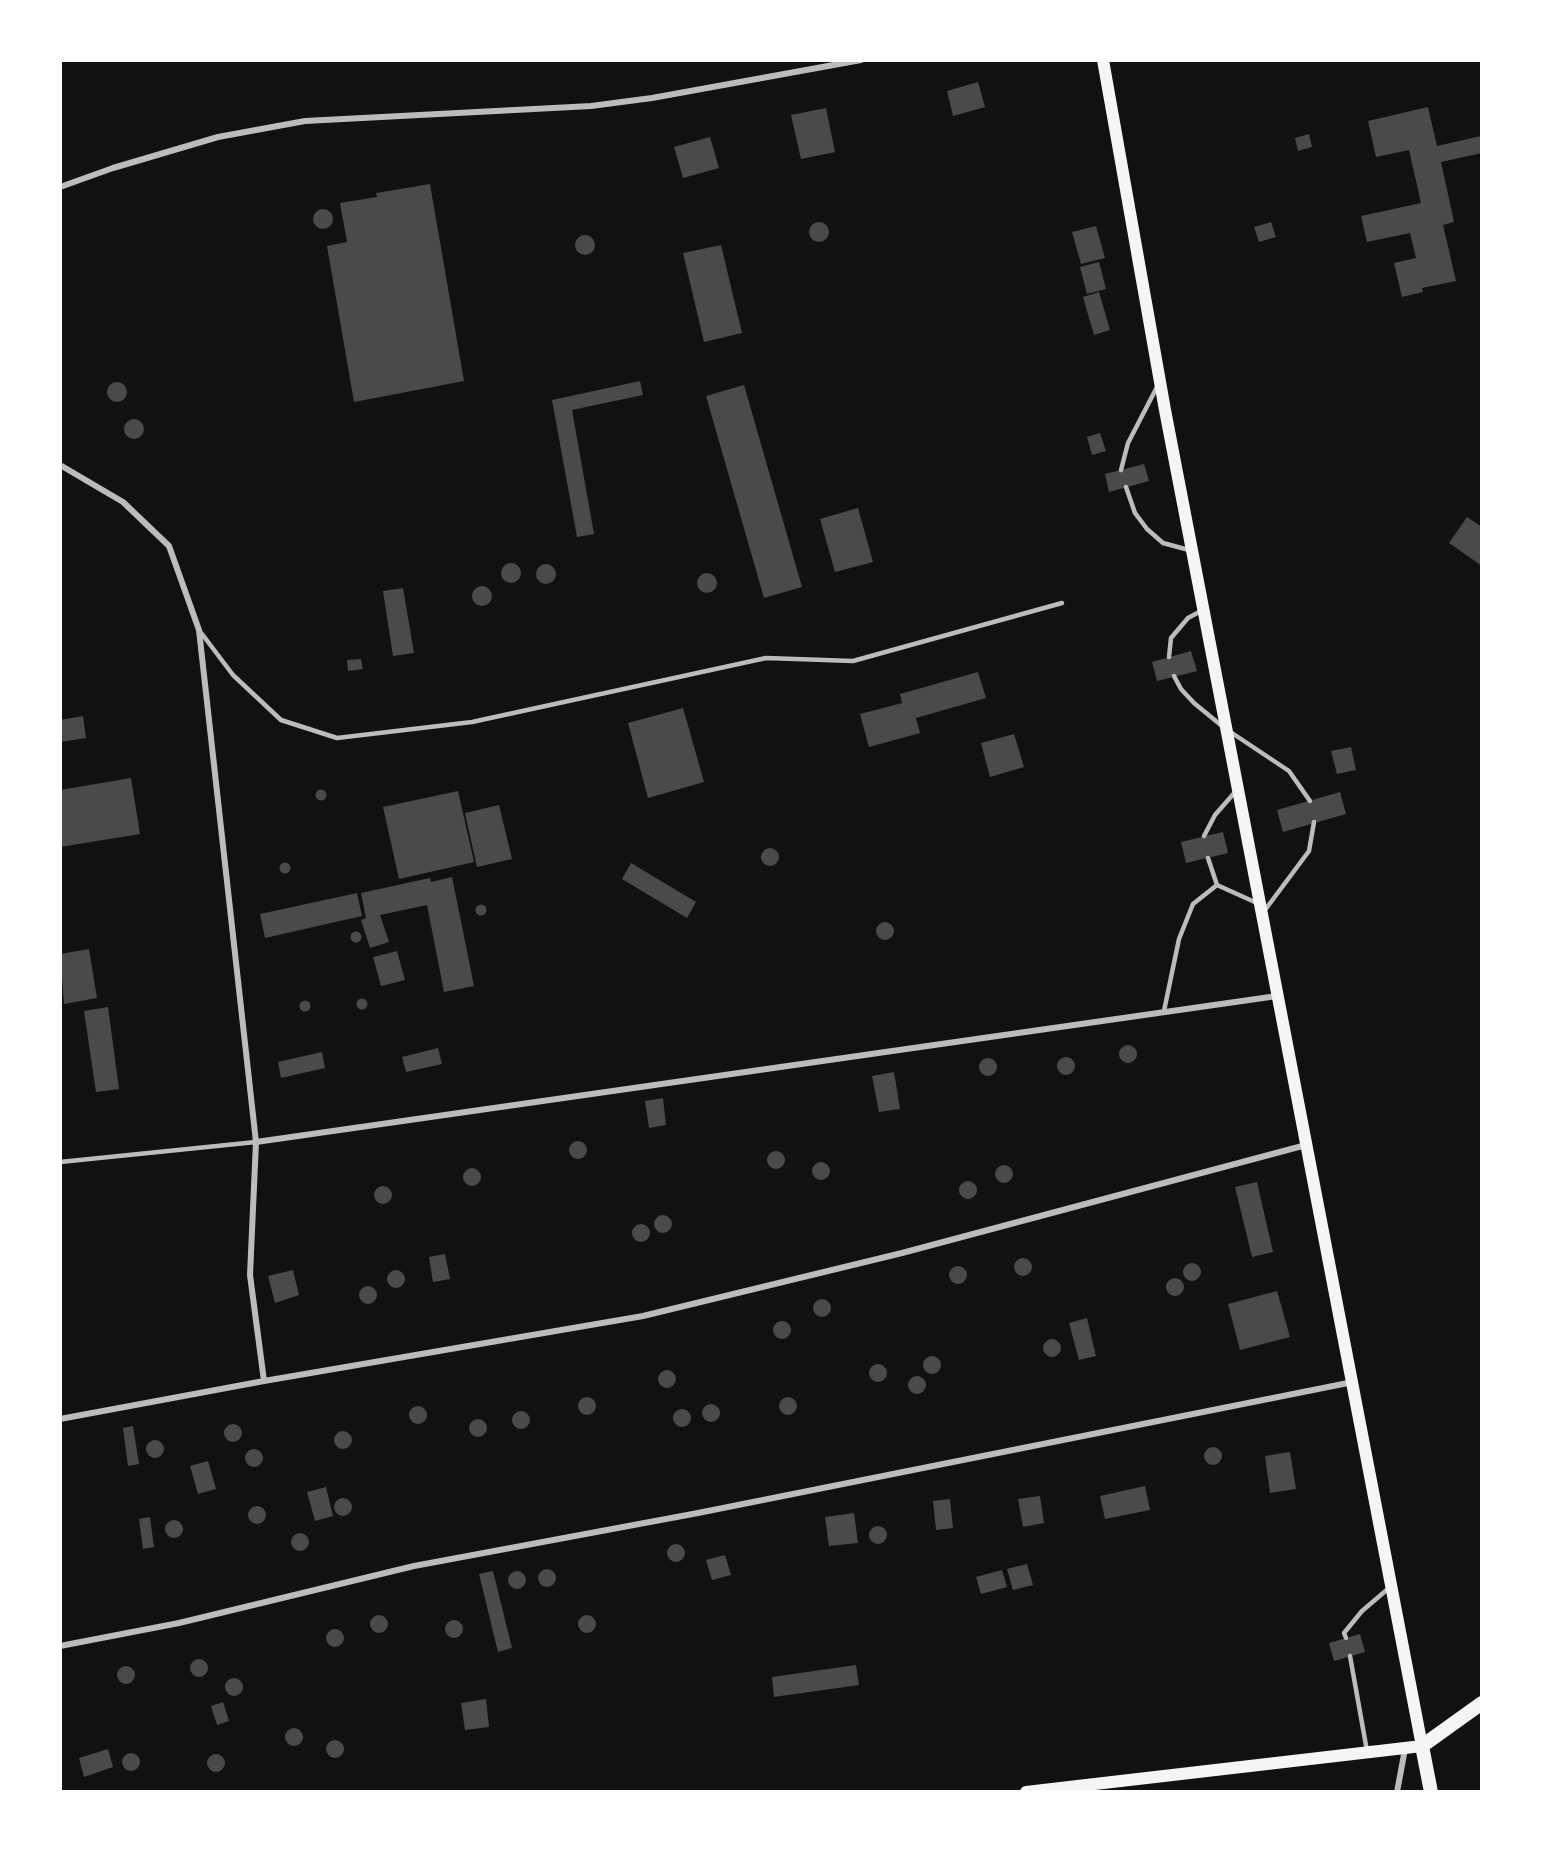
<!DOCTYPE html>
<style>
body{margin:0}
#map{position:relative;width:1542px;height:1852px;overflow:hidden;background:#111;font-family:"IBM Plex Sans",sans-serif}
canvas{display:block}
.frame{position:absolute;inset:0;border:62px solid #fff;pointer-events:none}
</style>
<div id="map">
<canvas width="1542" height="1852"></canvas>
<div class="frame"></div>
</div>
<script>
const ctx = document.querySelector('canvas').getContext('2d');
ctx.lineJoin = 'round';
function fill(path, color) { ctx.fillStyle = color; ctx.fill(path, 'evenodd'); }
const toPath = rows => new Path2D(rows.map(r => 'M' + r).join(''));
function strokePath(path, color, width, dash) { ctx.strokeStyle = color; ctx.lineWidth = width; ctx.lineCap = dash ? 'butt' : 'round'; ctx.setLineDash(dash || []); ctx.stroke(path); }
fill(toPath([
 [978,82,985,107,953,116,947,91],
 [1428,107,1437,146,1481,136,1482,153,1441,162,1454,222,1443,225,1456,281,1422,288,1423,292,1402,297,1394,263,1416,258,1410,233,1367,242,1361,216,1421,203,1409,150,1376,157,1368,121],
 [826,108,835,152,801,159,791,115],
 [1309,134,1312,147,1298,151,1295,138],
 [710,137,719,168,683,178,674,147],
 [430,184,464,381,354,402,327,246,347,242,340,203,377,197,376,193],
 '313 219a10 10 0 1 1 20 0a10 10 0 1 1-20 0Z',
 [1271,222,1276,237,1259,242,1254,227],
 '809 232a10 10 0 1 1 20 0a10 10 0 1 1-20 0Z',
 [1096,226,1105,258,1081,264,1072,232],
 '575 245a10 10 0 1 1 20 0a10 10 0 1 1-20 0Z',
 [721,245,742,333,704,342,683,253],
 [1099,262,1106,289,1087,294,1080,267],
 [1099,292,1110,330,1094,335,1083,297],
 [640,381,643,395,572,410,594,534,577,537,552,400],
 '107 392a10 10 0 1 1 20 0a10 10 0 1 1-20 0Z',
 [744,385,802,587,764,598,706,396],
 '124 429a10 10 0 1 1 20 0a10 10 0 1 1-20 0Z',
 [1100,433,1106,451,1092,455,1087,437],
 [1144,464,1149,481,1109,492,1105,474],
 [858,508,873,562,835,572,820,519],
 [1467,517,1482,527,1482,566,1449,543],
 '501 573a10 10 0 1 1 20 0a10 10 0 1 1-20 0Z',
 '536 574a10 10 0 1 1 20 0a10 10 0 1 1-20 0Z',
 '697 583a10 10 0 1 1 20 0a10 10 0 1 1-20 0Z',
 '472 596a10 10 0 1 1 20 0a10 10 0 1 1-20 0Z',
 [403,588,414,653,393,656,383,591],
 [1191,651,1197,671,1157,681,1152,662],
 [361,659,363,669,348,671,347,660],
 [978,672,986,698,916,718,920,733,869,747,860,714,902,703,900,694],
 [683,708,704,782,648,798,628,723],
 [83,716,86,738,60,742,60,720],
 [1014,734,1024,767,990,777,981,743],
 [1351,747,1356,770,1337,774,1331,751],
 [131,778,140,834,60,847,60,790],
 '315.5 795a5.5 5.5 0 1 1 11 0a5.5 5.5 0 1 1-11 0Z',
 [458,791,474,862,399,879,383,807],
 [1340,792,1346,814,1283,832,1277,810],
 [499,805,512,859,477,867,465,813],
 [1223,832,1228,853,1186,863,1181,842],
 '761 857a9 9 0 1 1 18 0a9 9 0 1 1-18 0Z',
 '279.5 868a5.5 5.5 0 1 1 11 0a5.5 5.5 0 1 1-11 0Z',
 [631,863,696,902,687,918,622,879],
 [452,877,474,986,444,992,427,905,380,915,389,942,370,948,361,920,366,918,361,893,430,878,431,882],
 [357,893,362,916,265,938,260,914],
 '475.5 910a5.5 5.5 0 1 1 11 0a5.5 5.5 0 1 1-11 0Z',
 '876 931a9 9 0 1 1 18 0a9 9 0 1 1-18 0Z',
 '350.5 937a5.5 5.5 0 1 1 11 0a5.5 5.5 0 1 1-11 0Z',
 [89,949,97,998,64,1004,60,954],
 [397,951,405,980,381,986,373,957],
 '356.5 1004a5.5 5.5 0 1 1 11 0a5.5 5.5 0 1 1-11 0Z',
 '299.5 1006a5.5 5.5 0 1 1 11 0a5.5 5.5 0 1 1-11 0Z',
 [108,1007,119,1089,96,1092,84,1011],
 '1119 1054a9 9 0 1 1 18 0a9 9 0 1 1-18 0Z',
 [438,1048,442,1064,406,1072,402,1057],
 [322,1052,325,1068,281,1078,278,1062],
 '1057 1066a9 9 0 1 1 18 0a9 9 0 1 1-18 0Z',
 '979 1067a9 9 0 1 1 18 0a9 9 0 1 1-18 0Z',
 [894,1072,900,1109,879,1112,872,1076],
 [663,1098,666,1125,649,1128,645,1101],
 '569 1150a9 9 0 1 1 18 0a9 9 0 1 1-18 0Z',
 '767 1160a9 9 0 1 1 18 0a9 9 0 1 1-18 0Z',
 '812 1171a9 9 0 1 1 18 0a9 9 0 1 1-18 0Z',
 '995 1174a9 9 0 1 1 18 0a9 9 0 1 1-18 0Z',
 '463 1177a9 9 0 1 1 18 0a9 9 0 1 1-18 0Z',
 '959 1190a9 9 0 1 1 18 0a9 9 0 1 1-18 0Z',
 [1257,1182,1273,1252,1252,1257,1235,1187],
 '374 1195a9 9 0 1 1 18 0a9 9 0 1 1-18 0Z',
 '654 1224a9 9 0 1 1 18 0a9 9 0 1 1-18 0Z',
 '632 1233a9 9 0 1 1 18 0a9 9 0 1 1-18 0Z',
 [445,1254,450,1279,433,1282,429,1257],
 '1014 1267a9 9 0 1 1 18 0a9 9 0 1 1-18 0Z',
 '1183 1272a9 9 0 1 1 18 0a9 9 0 1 1-18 0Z',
 '949 1275a9 9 0 1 1 18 0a9 9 0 1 1-18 0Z',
 '387 1279a9 9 0 1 1 18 0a9 9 0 1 1-18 0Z',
 [293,1270,299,1295,275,1303,268,1276],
 '1166 1287a9 9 0 1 1 18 0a9 9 0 1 1-18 0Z',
 '359 1295a9 9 0 1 1 18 0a9 9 0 1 1-18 0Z',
 [1277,1291,1290,1337,1240,1350,1228,1304],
 '813 1308a9 9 0 1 1 18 0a9 9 0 1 1-18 0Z',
 [1087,1318,1096,1356,1079,1360,1069,1323],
 '773 1330a9 9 0 1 1 18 0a9 9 0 1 1-18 0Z',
 '1043 1348a9 9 0 1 1 18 0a9 9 0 1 1-18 0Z',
 '923 1365a9 9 0 1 1 18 0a9 9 0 1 1-18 0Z',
 '869 1373a9 9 0 1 1 18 0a9 9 0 1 1-18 0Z',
 '658 1379a9 9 0 1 1 18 0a9 9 0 1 1-18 0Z',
 '908 1385a9 9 0 1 1 18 0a9 9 0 1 1-18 0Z',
 '578 1406a9 9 0 1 1 18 0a9 9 0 1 1-18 0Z',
 '779 1406a9 9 0 1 1 18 0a9 9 0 1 1-18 0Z',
 '702 1413a9 9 0 1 1 18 0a9 9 0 1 1-18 0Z',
 '409 1415a9 9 0 1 1 18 0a9 9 0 1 1-18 0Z',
 '673 1418a9 9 0 1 1 18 0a9 9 0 1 1-18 0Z',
 '512 1420a9 9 0 1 1 18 0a9 9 0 1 1-18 0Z',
 '469 1428a9 9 0 1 1 18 0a9 9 0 1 1-18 0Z',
 '224 1433a9 9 0 1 1 18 0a9 9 0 1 1-18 0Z',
 [133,1426,139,1464,128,1466,123,1428],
 '334 1440a9 9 0 1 1 18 0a9 9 0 1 1-18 0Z',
 '146 1449a9 9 0 1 1 18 0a9 9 0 1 1-18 0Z',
 '1204 1456a9 9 0 1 1 18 0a9 9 0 1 1-18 0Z',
 '245 1458a9 9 0 1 1 18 0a9 9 0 1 1-18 0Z',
 [1290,1452,1296,1489,1270,1493,1265,1456],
 [208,1461,216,1489,198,1494,190,1466],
 [1145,1486,1150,1510,1105,1519,1100,1496],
 [326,1487,333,1516,315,1521,307,1492],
 [1040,1496,1044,1523,1023,1527,1018,1499],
 '334 1507a9 9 0 1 1 18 0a9 9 0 1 1-18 0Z',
 [950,1499,953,1528,936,1530,933,1501],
 '248 1515a9 9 0 1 1 18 0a9 9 0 1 1-18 0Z',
 [854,1513,858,1543,829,1546,825,1517],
 [150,1517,154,1547,143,1549,139,1519],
 '165 1529a9 9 0 1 1 18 0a9 9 0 1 1-18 0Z',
 '869 1535a9 9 0 1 1 18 0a9 9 0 1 1-18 0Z',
 '291 1542a9 9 0 1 1 18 0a9 9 0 1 1-18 0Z',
 '667 1553a9 9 0 1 1 18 0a9 9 0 1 1-18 0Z',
 [725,1555,731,1575,712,1580,706,1560],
 [1027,1564,1033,1585,1013,1590,1007,1569],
 '538 1578a9 9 0 1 1 18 0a9 9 0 1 1-18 0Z',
 [1002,1570,1007,1587,981,1594,976,1577],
 '508 1580a9 9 0 1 1 18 0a9 9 0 1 1-18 0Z',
 [493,1571,512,1648,498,1652,479,1574],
 '370 1624a9 9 0 1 1 18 0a9 9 0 1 1-18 0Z',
 '578 1624a9 9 0 1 1 18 0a9 9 0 1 1-18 0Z',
 '445 1629a9 9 0 1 1 18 0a9 9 0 1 1-18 0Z',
 '326 1638a9 9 0 1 1 18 0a9 9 0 1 1-18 0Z',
 [1360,1634,1365,1652,1334,1661,1329,1643],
 '190 1668a9 9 0 1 1 18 0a9 9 0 1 1-18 0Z',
 [856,1665,859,1685,774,1697,772,1677],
 '117 1675a9 9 0 1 1 18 0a9 9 0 1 1-18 0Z',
 '225 1687a9 9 0 1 1 18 0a9 9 0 1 1-18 0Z',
 [486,1699,489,1727,465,1730,461,1703],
 [223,1702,229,1721,217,1725,211,1706],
 '285 1737a9 9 0 1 1 18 0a9 9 0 1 1-18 0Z',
 '326 1749a9 9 0 1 1 18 0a9 9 0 1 1-18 0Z',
 [108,1749,113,1767,84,1777,79,1758],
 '122 1762a9 9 0 1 1 18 0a9 9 0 1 1-18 0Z',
 '207 1763a9 9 0 1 1 18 0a9 9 0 1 1-18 0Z'
]), '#4a4a4a');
strokePath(toPath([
 [1121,470,1128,443,1157,387],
 [1126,487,1135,513,1147,529,1163,543,1189,550],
 [199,630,233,675,281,720,337,738,472,722,766,658,853,661,1062,603],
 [1169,657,1171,638,1188,618,1201,611],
 [1174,676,1181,689,1194,703,1222,726],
 [1229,731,1289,771,1310,801],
 [1204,836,1215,815,1236,791],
 [1208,858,1217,885,1257,903],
 [1265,910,1309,851,1314,822],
 [1164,1011,1179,939,1193,904,1217,885],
 [60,1162,256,1142],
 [1346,1638,1344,1633,1362,1611,1389,1588],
 [1350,1656,1367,1751]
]), '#bcbcbc', 4.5);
strokePath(toPath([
 [60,187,113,168,218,137,305,121,591,106,652,98,861,60],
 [60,465,123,502,169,546,199,630,256,1142,250,1275,264,1381,643,1316,902,1253,1306,1145],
 [256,1142,1277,996],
 [60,1419,264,1381],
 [60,1646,179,1623,414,1566,698,1513,1353,1382],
 [1397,1792,1405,1749]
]), '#bcbcbc', 6);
strokePath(toPath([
 [1026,1792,1422,1746,1165,410,1103,60]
]), '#f5f5f5', 12);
strokePath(toPath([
 [1431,1792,1422,1746,1482,1703]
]), '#f5f5f5', 14);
</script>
